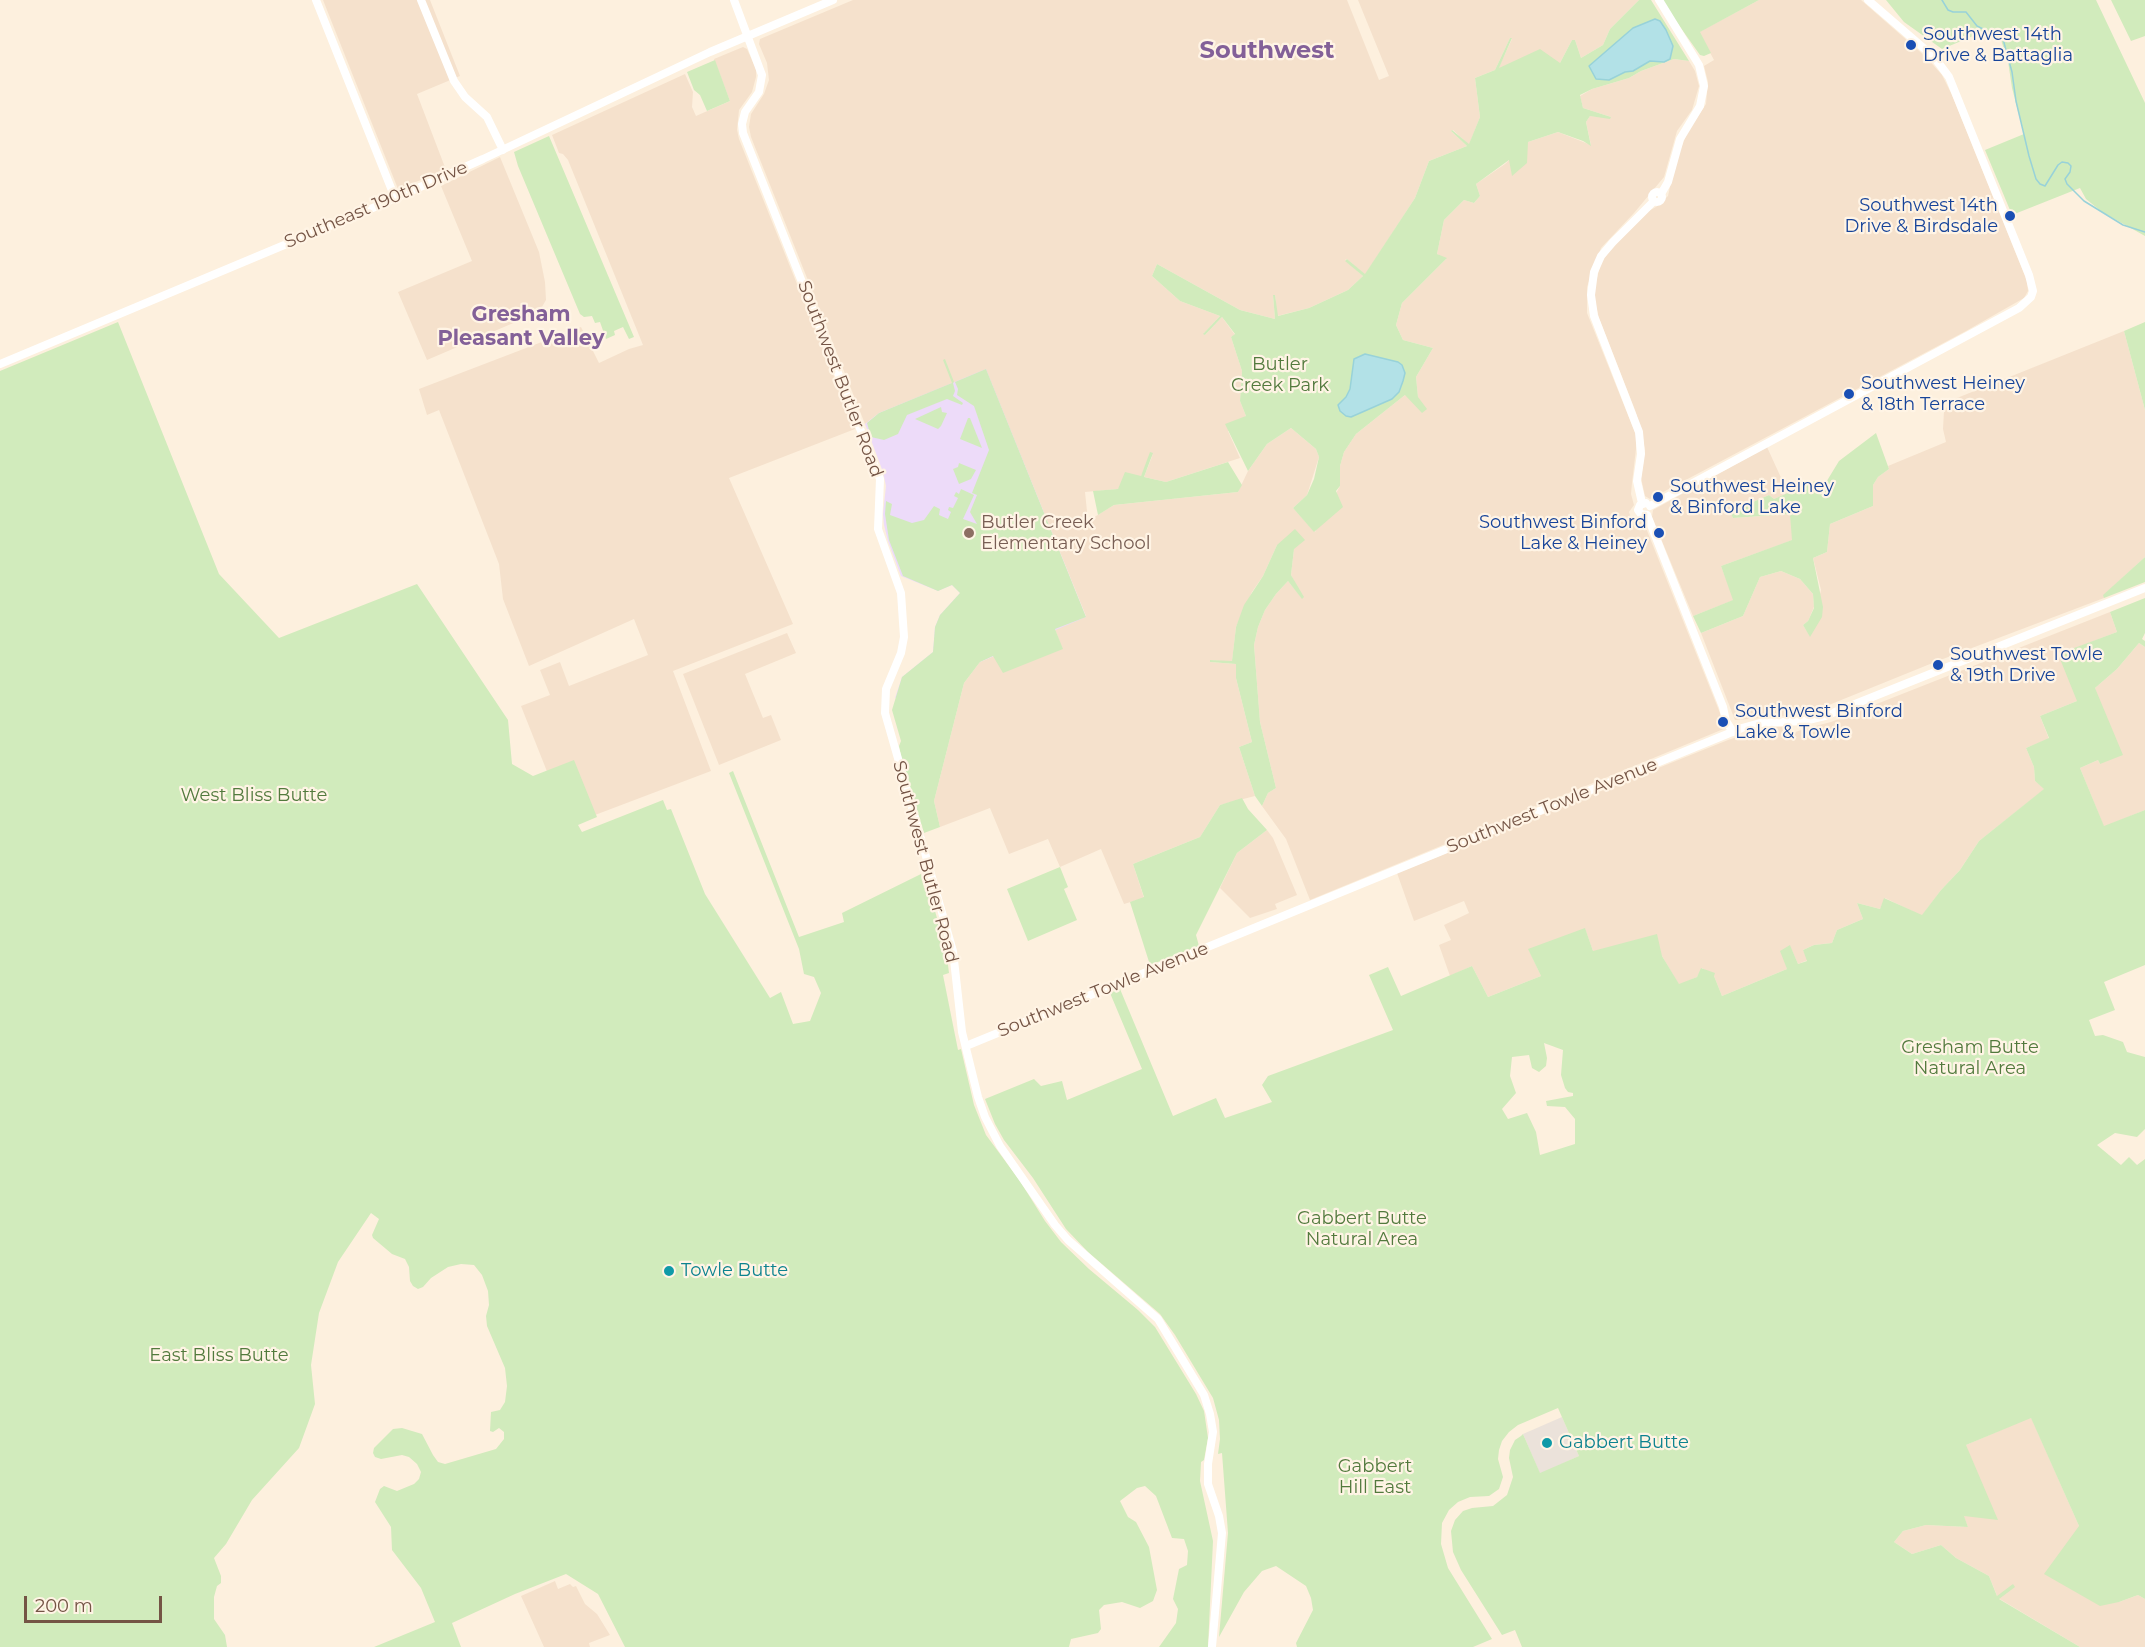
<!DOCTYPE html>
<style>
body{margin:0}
#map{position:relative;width:2145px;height:1647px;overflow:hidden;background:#fdf0de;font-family:Montserrat,sans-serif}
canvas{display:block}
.scale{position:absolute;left:24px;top:1596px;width:138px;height:27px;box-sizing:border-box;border:3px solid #745445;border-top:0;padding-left:8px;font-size:18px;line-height:21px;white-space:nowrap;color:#745445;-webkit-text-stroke:4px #fff4e5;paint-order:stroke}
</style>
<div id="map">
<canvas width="2145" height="1647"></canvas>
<div class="scale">200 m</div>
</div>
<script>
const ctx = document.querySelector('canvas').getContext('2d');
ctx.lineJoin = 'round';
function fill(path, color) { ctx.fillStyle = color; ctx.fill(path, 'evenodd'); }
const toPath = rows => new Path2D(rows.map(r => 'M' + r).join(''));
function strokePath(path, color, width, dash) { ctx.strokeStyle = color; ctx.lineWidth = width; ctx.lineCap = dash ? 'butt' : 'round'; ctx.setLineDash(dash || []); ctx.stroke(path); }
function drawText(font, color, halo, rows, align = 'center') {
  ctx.font = font + ' Montserrat,sans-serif'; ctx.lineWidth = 4.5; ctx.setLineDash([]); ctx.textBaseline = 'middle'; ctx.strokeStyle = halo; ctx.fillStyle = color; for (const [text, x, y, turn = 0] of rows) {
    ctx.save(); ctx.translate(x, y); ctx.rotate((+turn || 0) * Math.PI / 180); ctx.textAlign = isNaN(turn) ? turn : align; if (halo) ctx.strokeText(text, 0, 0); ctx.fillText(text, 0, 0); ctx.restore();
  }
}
fill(toPath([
 [323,0,430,0,460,76,417,94,446,170,398,189],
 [853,0,1347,0,1379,80,1389,76,1358,0,1639,0,1610,29,1603,45,1581,58,1575,40,1572,40,1560,63,1498,69,1512,39,1510,38,1495,70,1475,78,1480,117,1469,145,1453,130,1451,131,1467,146,1429,161,1415,198,1365,275,1347,259,1345,260,1363,276,1348,290,1309,308,1277,316,1275,295,1273,295,1275,319,1240,310,1157,264,1152,276,1180,301,1220,316,1204,333,1205,335,1222,317,1235,335,1231,337,1242,371,1240,401,1246,416,1228,431,1240,458,1166,482,1144,477,1153,454,1141,476,1118,489,1085,492,1088,521,1114,505,1238,492,1248,471,1267,444,1291,428,1316,449,1319,457,1307,495,1293,508,1315,532,1340,486,1340,466,1344,452,1356,434,1405,395,1418,397,1416,377,1433,348,1403,340,1396,325,1402,303,1446,259,1437,254,1444,220,1464,200,1474,203,1480,196,1476,184,1505,164,1528,142,1558,132,1591,145,1586,122,1590,116,1611,117,1583,108,1580,96,1592,89,1629,78,1641,71,1674,59,1689,61,1695,71,1699,86,1692,110,1677,131,1664,177,1634,213,1601,248,1587,287,1587,313,1636,435,1636,449,1632,483,1631,494,1634,505,1629,512,1632,520,1636,518,1644,523,1726,728,1310,900,1286,839,1262,806,1268,793,1276,788,1260,722,1254,645,1258,627,1265,610,1276,594,1288,581,1302,598,1291,575,1294,549,1277,545,1263,576,1252,592,1236,627,1232,662,1210,660,1210,662,1236,664,1236,678,1252,742,1239,747,1255,796,1220,805,1200,837,1133,864,1144,898,1124,904,1101,849,1060,867,1048,839,1009,854,990,808,940,827,934,801,964,683,980,662,994,656,1062,649,1055,629,1086,616,986,370,879,413,865,424,751,137,749,127,751,114,764,94,769,80,767,63,759,44,760,39],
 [1759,0,1861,0,1926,57,1942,75,1952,95,2027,281,2028,291,2024,298,1966,331,1650,499,1645,496,1641,478,1645,451,1642,433,1635,410,1599,318,1595,302,1595,285,1601,263,1613,246,1643,214,1656,207,1668,196,1675,163,1687,133,1706,104,1708,82,1704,66,1714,60,1699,32],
 [743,47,747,49,756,69,756,77,752,92,739,110,737,130,739,139,855,429,729,478,793,624,673,671,711,771,595,815,548,774,521,706,550,695,540,670,560,662,569,686,648,655,634,619,529,666,503,599,499,564,439,410,427,415,419,389,581,327,599,363,629,349,643,345,568,160,563,154,559,153,552,135,685,74,693,92,692,107,696,116,730,101,714,59],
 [500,157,539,252,545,282,546,300,539,312,427,360,398,292,472,261,441,186],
 [2124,331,2145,410,2145,557,2104,595,2104,598,1935,662,1819,709,1786,716,1735,720,1701,633,1743,616,1760,577,1781,571,1800,579,1813,594,1814,607,1808,621,1803,625,1810,636,1821,590,1813,558,1827,552,1830,524,1873,506,1873,485,1878,477,1889,469,1888,466,1946,442,1943,429,1944,411,1952,400],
 [1767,447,1788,493,1774,499,1769,495,1730,512,1733,518,1791,514,1793,540,1721,566,1734,600,1693,616,1652,517,1653,510],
 [2110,612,2117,632,2078,647,2077,701,2040,716,2049,739,2026,748,2034,767,2035,781,2045,789,1979,841,1960,870,1941,890,1922,916,1885,898,1880,909,1857,903,1863,919,1837,930,1832,943,1814,945,1803,950,1808,960,1798,964,1790,946,1784,950,1787,969,1722,996,1714,976,1702,968,1697,977,1679,985,1662,956,1593,951,1585,929,1529,950,1541,976,1488,997,1472,966,1450,976,1439,945,1451,940,1444,925,1469,913,1464,901,1414,921,1397,873,1728,740,1767,727,1785,727,1790,734,1804,729,1831,722],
 [787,633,796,653,745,674,763,718,771,715,781,740,719,765,683,674],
 [2139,643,2145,647,2145,810,2104,827,2080,768,2098,760,2100,764,2095,688,2117,669],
 [1267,830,1273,838,1297,895,1275,904,1277,909,1250,918,1220,888,1237,853],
 [2031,1417,2079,1526,2119,1602,2138,1595,2145,1599,2145,1647,2080,1647,1998,1598,1989,1576,1956,1558,1941,1545,1912,1554,1894,1542,1903,1531,1926,1525,1968,1527,1963,1515,1966,1445],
 [555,1581,558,1589,570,1584,573,1587,576,1586,585,1604,597,1614,610,1635,589,1643,590,1647,544,1647,521,1596]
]), '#f5e1cc');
fill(toPath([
 [1562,1417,1579,1456,1540,1474,1523,1434]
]), '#ebe2da');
fill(toPath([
 [986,369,1086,617,895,698,902,677,933,652,935,627,940,615,960,593,952,585,938,591,901,576,888,541,884,525,883,514,886,486,883,472,865,424,879,413]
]), '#eddbf9');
fill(toPath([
 [1639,0,1651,0,1689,61,1674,59,1641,71,1629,78,1592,89,1580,95,1583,108,1611,117,1610,119,1590,116,1586,122,1591,146,1583,141,1558,132,1528,142,1527,163,1512,176,1509,160,1476,184,1480,196,1474,203,1464,200,1444,220,1437,254,1447,258,1402,303,1396,325,1403,340,1433,348,1416,377,1418,397,1427,409,1422,413,1405,395,1356,434,1344,452,1340,466,1340,486,1336,491,1343,507,1314,532,1293,508,1307,495,1314,479,1319,457,1316,449,1291,428,1267,444,1248,471,1225,424,1246,416,1240,401,1242,371,1231,337,1235,334,1222,317,1205,335,1203,334,1220,316,1180,301,1152,276,1157,264,1240,310,1275,319,1273,295,1275,295,1278,316,1309,308,1348,290,1363,276,1345,261,1347,259,1365,274,1415,198,1429,161,1467,146,1451,131,1452,130,1469,144,1480,117,1475,78,1495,70,1510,38,1512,38,1499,68,1540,49,1560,63,1572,40,1575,40,1581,58,1603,45,1610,29],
 [1661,0,1759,0,1700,32,1711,53,1704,56,1700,55],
 [1886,0,2096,0,2145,103,2145,236,2102,212,2086,199,2080,188,2012,215,1985,150,2024,134,2012,88,2008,61,2001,40,1983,32,1942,49,1904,22],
 [2111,0,2145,0,2145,36,2131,41],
 [715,60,730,101,707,111,700,95,694,90,687,72],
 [549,136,634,337,629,339,623,327,614,331,615,335,606,339,600,322,595,323,592,316,584,317,580,314,518,166,514,152],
 [118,322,219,574,279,638,417,584,508,720,512,764,533,776,574,760,597,817,578,825,582,832,663,800,667,810,671,809,705,894,770,998,781,992,793,1024,810,1021,821,993,814,977,804,974,799,949,729,773,733,771,799,937,844,922,842,913,921,874,924,888,928,887,946,949,949,973,943,975,958,1050,961,1049,974,1105,986,1135,1020,1181,1045,1221,1061,1242,1089,1269,1138,1310,1155,1327,1196,1394,1204,1411,1208,1438,1204,1460,1201,1462,1200,1481,1213,1541,1208,1647,1159,1647,1176,1623,1178,1609,1173,1599,1179,1569,1187,1565,1188,1551,1184,1539,1172,1538,1156,1496,1145,1486,1137,1488,1120,1501,1128,1517,1136,1522,1149,1547,1157,1590,1153,1601,1140,1608,1122,1602,1104,1605,1099,1610,1101,1629,1098,1633,1071,1639,1069,1647,625,1647,598,1594,566,1574,515,1594,452,1623,461,1647,374,1647,435,1622,421,1588,392,1550,391,1527,375,1502,380,1489,384,1486,397,1491,414,1484,419,1479,421,1472,417,1464,409,1457,402,1455,381,1459,375,1457,373,1453,374,1448,393,1429,402,1428,422,1434,433,1455,438,1462,445,1464,496,1449,504,1439,504,1432,499,1428,493,1432,490,1431,491,1412,500,1410,505,1402,507,1386,505,1368,487,1326,486,1316,489,1305,488,1291,482,1275,474,1265,461,1264,448,1267,431,1278,423,1287,418,1289,413,1286,410,1281,409,1267,405,1259,392,1254,373,1238,372,1235,379,1219,371,1213,338,1262,319,1313,311,1365,315,1404,299,1448,252,1500,226,1544,214,1558,221,1576,221,1583,217,1586,214,1597,214,1619,225,1635,227,1647,0,1647,0,371],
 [2145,322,2145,410,2124,331],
 [945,359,954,382,953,383,955,391,953,396,963,403,962,405,947,399,907,415,898,434,884,440,871,437,867,423,879,413,952,383,943,360],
 [986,369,1086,617,1055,629,1063,649,1003,673,993,656,980,662,964,683,934,801,940,827,924,833,901,756,899,746,901,741,892,710,902,677,933,652,935,627,940,615,960,593,952,585,938,591,903,576,889,540,885,514,886,501,892,504,890,515,912,523,924,520,934,506,940,509,939,515,948,519,951,512,948,510,949,507,953,508,958,498,954,496,956,492,959,494,961,489,974,495,963,519,977,524,970,512,977,495,972,493,989,450,974,406,957,395,958,389,955,382],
 [941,407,942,412,947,413,941,426,938,429,915,419],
 [968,418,970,418,982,448,960,439],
 [1876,433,1889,469,1878,477,1873,485,1873,506,1830,524,1827,552,1813,558,1823,607,1822,617,1810,637,1803,625,1808,621,1814,608,1813,594,1800,579,1781,571,1760,577,1743,616,1701,633,1693,616,1733,600,1721,566,1792,540,1790,514,1733,518,1730,512,1769,495,1774,499,1815,481,1825,484,1839,461],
 [1150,452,1153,453,1144,477,1166,482,1228,462,1242,485,1238,492,1114,505,1098,515,1093,491,1118,489,1125,472,1141,476],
 [959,463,976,470,971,479,959,484,953,469,958,467],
 [1295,529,1305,540,1294,549,1291,575,1304,597,1302,599,1288,581,1276,594,1265,610,1258,627,1254,645,1260,722,1276,788,1268,793,1262,806,1255,796,1239,747,1252,742,1236,678,1236,664,1210,662,1210,660,1232,661,1236,627,1244,605,1263,576,1277,545],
 [2145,557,2145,582,2104,598,2103,595],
 [2145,598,2145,633,2142,639,2145,641,2145,647,2139,643,2117,669,2095,688,2123,755,2100,764,2098,760,2080,768,2104,826,2145,810,2145,965,2104,982,2115,1010,2089,1020,2095,1036,2103,1035,2123,1042,2127,1052,2145,1057,2145,1129,2137,1137,2115,1133,2097,1145,2121,1165,2129,1157,2137,1165,2145,1159,2145,1599,2138,1595,2119,1602,2100,1606,2044,1574,2079,1526,2031,1418,1966,1445,1998,1520,1964,1516,1968,1527,1926,1525,1903,1531,1894,1542,1912,1554,1941,1545,1956,1558,1989,1576,1997,1596,2013,1584,2015,1587,1999,1599,2080,1647,1522,1647,1515,1630,1502,1635,1461,1570,1453,1552,1451,1531,1455,1520,1463,1511,1472,1508,1493,1506,1507,1495,1513,1477,1509,1458,1510,1450,1515,1440,1521,1436,1523,1434,1540,1473,1579,1456,1558,1408,1518,1425,1509,1432,1502,1441,1499,1450,1498,1459,1503,1477,1499,1489,1489,1496,1470,1497,1458,1502,1449,1510,1442,1523,1441,1544,1448,1568,1492,1639,1473,1647,1297,1647,1296,1643,1313,1610,1311,1598,1306,1586,1276,1566,1262,1571,1244,1592,1219,1637,1228,1533,1222,1453,1218,1454,1220,1439,1219,1420,1213,1398,1175,1335,1160,1314,1088,1252,1066,1229,1033,1178,1004,1140,995,1124,985,1099,1034,1079,1041,1086,1062,1081,1067,1100,1142,1069,1110,993,1120,989,1173,1116,1216,1098,1225,1118,1272,1102,1262,1085,1268,1076,1393,1030,1369,975,1388,967,1401,996,1472,966,1488,997,1541,976,1528,949,1585,928,1593,951,1657,934,1662,956,1679,984,1697,977,1701,968,1715,973,1714,976,1722,996,1787,969,1780,951,1790,945,1798,964,1807,961,1803,950,1814,945,1832,943,1837,930,1863,919,1857,903,1880,909,1884,898,1922,915,1941,890,1960,870,1979,841,2044,789,2035,781,2034,767,2026,748,2049,738,2040,716,2077,701,2058,654,2117,632,2110,612],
 [1544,1043,1563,1050,1561,1075,1565,1088,1568,1092,1573,1093,1573,1096,1546,1101,1547,1106,1565,1107,1575,1119,1575,1144,1540,1155,1536,1132,1527,1113,1508,1119,1502,1109,1516,1093,1510,1076,1512,1057,1529,1055,1532,1068,1539,1072,1546,1066,1547,1058],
 [1242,798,1248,809,1267,830,1237,853,1196,935,1199,946,1150,965,1130,902,1144,897,1133,864,1200,837,1220,805],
 [1060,867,1068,887,1064,889,1077,920,1028,941,1007,889]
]), '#d1ebbc');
const water = toPath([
 [1655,19,1660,21,1666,30,1673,46,1670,59,1664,62,1650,61,1633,71,1625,72,1609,80,1596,79,1589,66,1633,28,1655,19],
 [1365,354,1398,362,1402,365,1405,373,1403,381,1399,392,1392,399,1351,417,1346,416,1340,411,1338,405,1346,397,1350,389,1354,359,1365,354]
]);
fill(water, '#b2e1e7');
strokePath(water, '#98d2d9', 1.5);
strokePath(toPath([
 [1942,0,1948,10,1953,12,1966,12,1977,26,2003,39,2012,72,2016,101,2029,156,2036,179,2040,184,2045,186,2058,165,2062,162,2068,163,2071,166,2070,172,2065,179,2067,184,2084,201,2123,225,2145,232]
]), '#98d2d9', 1.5);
strokePath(toPath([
 [316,0,395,198],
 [421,0,454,81,465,97,487,117,503,150],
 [734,0,762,75,759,92,745,112,742,124,743,133,880,479,878,529,901,593,904,637,901,653,886,689,885,713,953,951,962,1032,978,1097,985,1117,1000,1146,1055,1225,1068,1240,1158,1319,1204,1395,1210,1414,1213,1432,1208,1464,1208,1484,1219,1516,1222,1533,1212,1647],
 [1659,0,1699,65,1704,86,1700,106,1680,139,1668,182,1661,194],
 '1652 197a5 5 0 1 1 10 0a5 5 0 1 1-10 0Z',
 [0,364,375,207,483,159,710,52,833,0],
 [1642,503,1637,481,1641,454,1639,432,1594,316,1591,295,1594,272,1601,256,1613,242,1654,201],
 [1646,503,1640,505,1638,510,1641,514,1647,515],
 [1650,506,2019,308,2031,297,2033,291,2029,275,1949,77,1934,57,1868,0],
 [1647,515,1723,707,1726,721,1733,732],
 [966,1046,1742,728,1760,723,1804,721,1825,716,2145,588]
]), '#fff', 8);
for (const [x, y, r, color] of [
 [1911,45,6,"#1a4fb4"],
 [2010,216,6,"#1a4fb4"],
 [1849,394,6,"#1a4fb4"],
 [1658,497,6,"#1a4fb4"],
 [969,533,6,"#8d6e63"],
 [1659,533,6,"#1a4fb4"],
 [1938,665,6,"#1a4fb4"],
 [1723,722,6,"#1a4fb4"],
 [669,1271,6,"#0f9aa8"],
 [1547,1443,6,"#0f9aa8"]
]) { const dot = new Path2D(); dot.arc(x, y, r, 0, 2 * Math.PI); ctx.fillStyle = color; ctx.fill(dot); strokePath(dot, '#fff4e5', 2); }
drawText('18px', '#164399', '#fff4e5', [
 ["Southwest 14th",1923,35],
 ["Drive & Battaglia",1923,56],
 ["Southwest 14th",1998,206,"right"],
 ["Drive & Birdsdale",1998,227,"right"],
 ["Southwest Heiney",1861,384],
 ["& 18th Terrace",1861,405],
 ["Southwest Heiney",1670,487],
 ["& Binford Lake",1670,508],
 ["Southwest Binford",1647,523,"right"],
 ["Lake & Heiney",1647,544,"right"],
 ["Southwest Towle",1950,655],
 ["& 19th Drive",1950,676],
 ["Southwest Binford",1735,712],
 ["Lake & Towle",1735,733]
], 'left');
drawText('18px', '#745445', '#fff4e5', [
 ["Southeast 190th Drive",376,205,-23],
 ["Southwest Butler Road",840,379,69],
 ["Southwest Towle Avenue",1552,806,-22],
 ["Southwest Butler Road",925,862,75],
 ["Southwest Towle Avenue",1103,990,-22]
]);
drawText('18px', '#527a3d', '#fff4e5', [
 ["Butler",1280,365],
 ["Creek Park",1280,386],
 ["West Bliss Butte",254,796],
 ["Gresham Butte",1970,1048],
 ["Natural Area",1970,1069],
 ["Gabbert Butte",1362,1219],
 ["Natural Area",1362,1240],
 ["East Bliss Butte",219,1356],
 ["Gabbert",1375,1467],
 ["Hill East",1375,1488]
]);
drawText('18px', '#785e54', '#fff4e5', [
 ["Butler Creek",981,523],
 ["Elementary School",981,544]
], 'left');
drawText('18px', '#0d838f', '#fff4e5', [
 ["Towle Butte",681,1271],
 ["Gabbert Butte",1559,1443]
], 'left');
drawText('bold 21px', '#836098', '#fff4e5', [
 ["Gresham",521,315],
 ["Pleasant Valley",521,339]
]);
drawText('bold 24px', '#836098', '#fff4e5', [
 ["Southwest",1267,51]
]);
</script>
